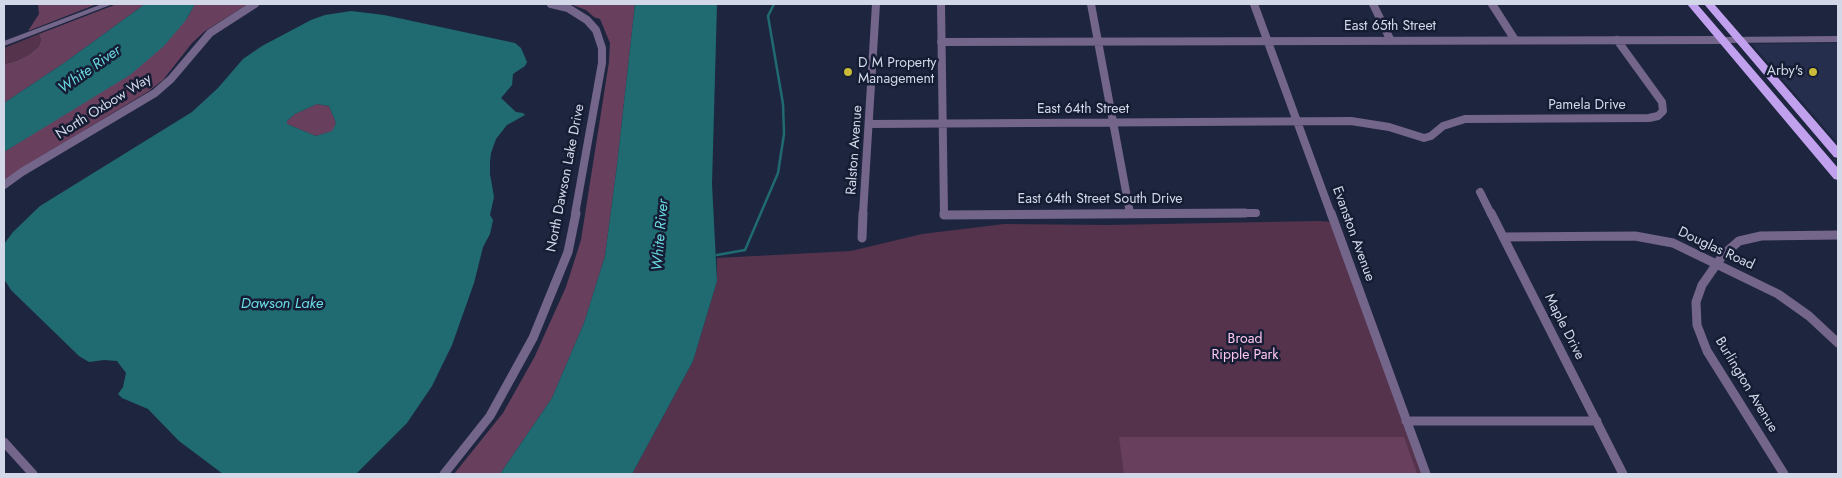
<!DOCTYPE html>
<style>
body{margin:0}
#map{position:relative;width:1842px;height:478px;overflow:hidden;background:#1e263f;font-family:Jost,sans-serif}
canvas{display:block}
.frame{position:absolute;inset:0;border:5px solid #d2d8e8;pointer-events:none}
</style>
<div id="map">
<canvas width="1842" height="478"></canvas>
<div class="frame"></div>
</div>
<script>
const ctx = document.querySelector('canvas').getContext('2d');
ctx.lineJoin = 'round';
function fill(path, color) { ctx.fillStyle = color; ctx.fill(path, 'evenodd'); }
const toPath = rows => new Path2D(rows.map(r => 'M' + r).join(''));
function strokePath(path, color, width, dash) { ctx.strokeStyle = color; ctx.lineWidth = width; ctx.lineCap = dash ? 'butt' : 'round'; ctx.setLineDash(dash || []); ctx.stroke(path); }
function drawText(font, color, halo, rows, align = 'center') {
  ctx.font = font + ' Jost,sans-serif'; ctx.lineWidth = 5; ctx.setLineDash([]); ctx.textBaseline = 'middle'; ctx.strokeStyle = halo; ctx.fillStyle = color; for (const [text, x, y, turn = 0] of rows) {
    ctx.save(); ctx.translate(x, y); ctx.rotate((+turn || 0) * Math.PI / 180); ctx.textAlign = isNaN(turn) ? turn : align; if (halo) ctx.strokeText(text, 0, 0); ctx.fillText(text, 0, 0); ctx.restore();
  }
}
fill(toPath([
 [1838,43,1838,143,1752,44]
]), '#252f4d');
fill(toPath([
 [39,34,41,40,39,46,30,54,16,61,4,64,4,48],
 [1319,221,1334,222,1426,474,632,474,693,361,717,281,717,258,851,251,922,234,1004,224,1109,225]
]), '#55334d');
fill(toPath([
 [38,4,97,4,28,31,39,14],
 [117,4,145,4,64,63,4,103,4,64,16,61,30,54,39,46,41,40,39,34],
 [195,4,248,4,205,31,192,43,163,80,149,91,27,165,4,181,4,152,48,124,186,20],
 [570,4,635,4,617,165,605,256,584,323,552,398,500,474,454,474,503,413,534,358,566,287,581,240,609,62,610,43,600,19,594,17,586,10],
 [317,104,329,106,336,123,333,131,316,136,287,124,287,121,295,114],
 [1119,437,1404,437,1417,474,1124,474]
]), '#68405e');
fill(toPath([
 [145,4,195,4,186,20,164,46,130,75,4,152,4,103,64,63],
 [635,4,717,4,712,184,717,281,693,361,632,474,500,474,552,398,584,323,605,256,617,165],
 [351,11,384,15,515,43,521,48,527,62,525,66,513,74,512,85,501,98,516,112,523,113,525,115,507,125,496,139,491,153,490,162,490,174,494,197,490,215,493,220,490,234,483,247,474,283,452,345,432,386,407,423,356,474,223,474,179,441,148,409,122,398,118,394,123,387,126,373,117,361,104,360,89,362,79,356,11,290,4,279,4,244,13,232,40,206,192,112,218,88,243,59,262,46,311,20,325,15],
 [317,104,329,106,336,123,332,131,316,136,287,124,287,121,295,114]
]), '#206b71');
strokePath(toPath([
 [717,255,745,250,778,173,784,134,783,104,768,16,774,4]
]), '#206b71', 2.5);
strokePath(toPath([
 [551,4,568,8,587,20,596,30,602,48,602,63,575,214],
 [941,4,944,214],
 [1091,4,1130,213],
 [1254,4,1331,214],
 [1373,4,1391,41],
 [1492,4,1515,40],
 [941,42,1723,40],
 [869,124,1351,121,1389,127,1424,138,1431,136,1443,126,1465,119,1649,118,1658,116,1663,111,1662,102,1617,40],
 [4,185,22,172,155,93,171,79,210,33,255,4],
 [1480,192,1491,214],
 [863,214,876,4],
 [1050,214,1256,213]
]), '#74658a', 8);
strokePath(toPath([
 [944,213,944,215,1245,213],
 [1331,213,1426,474],
 [1491,213,1623,474],
 [1503,237,1635,236,1673,243,1778,294,1809,316,1838,343],
 [862,238,863,213],
 [1406,421,1597,421],
 [4,442,33,474],
 [444,474,490,416,533,338,568,252,576,213],
 [1784,474,1707,351,1697,325,1696,302,1702,285,1723,255,1739,241,1761,236,1838,235]
]), '#74658a', 9);
fill(toPath([
 [102,4,113,4,4,46,4,41,102,4],
 [1838,36,1838,42,1723,43,1719,40,1723,37,1838,36]
]), '#74658a');
fill(toPath([
 [1687,4,1697,4,1838,168,1838,180,1834,179,1687,4],
 [1704,4,1714,4,1838,147,1838,158,1834,157,1704,4]
]), '#c1a1ee');
for (const [x, y, r, color] of [
 [848,72,5,"#caba3a"],
 [1813,72,5,"#caba3a"]
]) { const dot = new Path2D(); dot.arc(x, y, r, 0, 2 * Math.PI); ctx.fillStyle = color; ctx.fill(dot); strokePath(dot, '#151d34', 2); }
drawText('14px', '#d2d8e8', '#151d34', [
 ["East 65th Street",1390,27],
 ["Pamela Drive",1587,106],
 ["North Oxbow Way",104,107,-32],
 ["East 64th Street",1083,110],
 ["Ralston Avenue",855,150,-86],
 ["North Dawson Lake Drive",566,178,-79],
 ["East 64th Street South Drive",1100,200],
 ["Evanston Avenue",1353,234,70],
 ["Douglas Road",1716,249,25],
 ["Maple Drive",1564,327,63],
 ["Burlington Avenue",1746,385,59]
]);
drawText('14px', '#d2d8e8', '#151d34', [
 ["D M Property",858,64],
 ["Management",858,80],
 ["Arby's",1803,72,"right"]
], 'left');
drawText('14px', '#ffc7f0', '#151d34', [
 ["Broad",1245,340],
 ["Ripple Park",1245,356]
]);
drawText('italic 15px', '#6bdae3', '#151d34', [
 ["White River",90,70,-35],
 ["White River",661,235,-85],
 ["Dawson Lake",282,304]
]);
</script>
